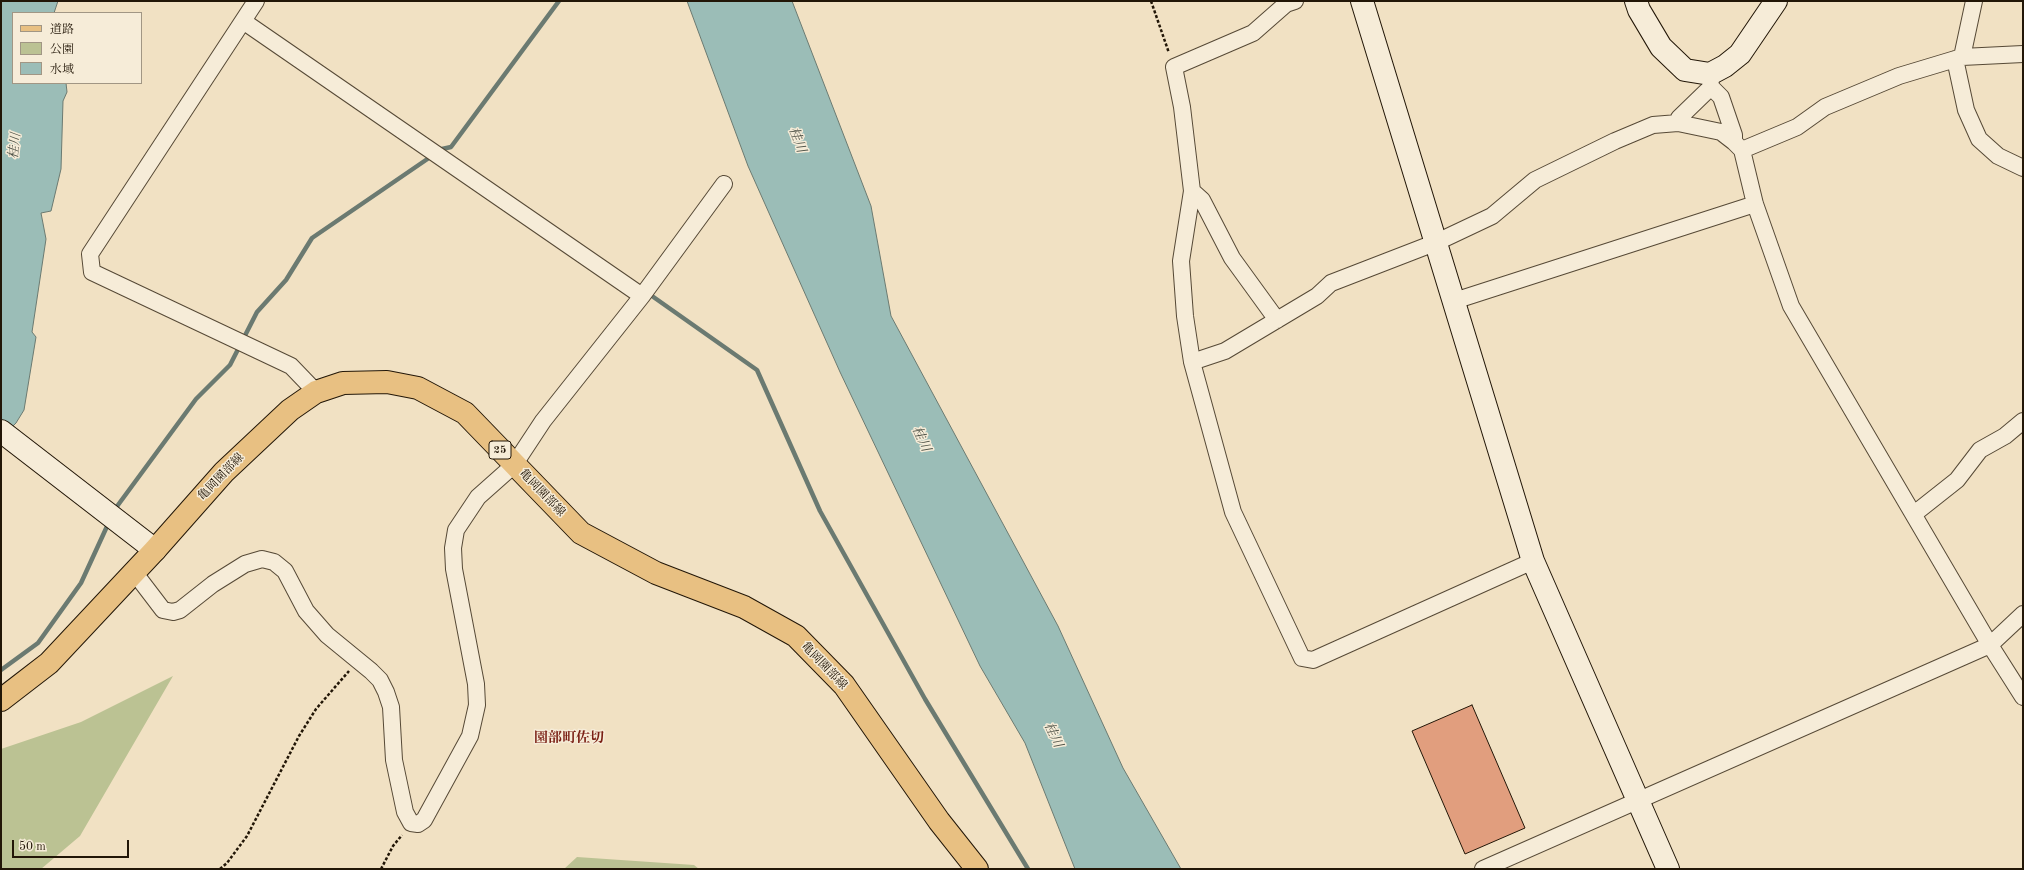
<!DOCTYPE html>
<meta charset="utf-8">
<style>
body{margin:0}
#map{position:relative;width:2024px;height:870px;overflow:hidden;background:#f1e1c3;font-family:"Old Standard TT","Noto Serif JP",serif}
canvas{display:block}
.frame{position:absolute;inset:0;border:2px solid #221607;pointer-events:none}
.legend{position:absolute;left:12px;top:12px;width:130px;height:72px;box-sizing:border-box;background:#f6ecd8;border:1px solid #a19684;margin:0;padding:5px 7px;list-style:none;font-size:12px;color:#221607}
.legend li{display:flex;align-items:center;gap:8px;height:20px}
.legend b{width:20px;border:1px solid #a19684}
.scale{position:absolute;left:12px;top:840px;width:117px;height:18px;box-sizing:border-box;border:2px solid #221607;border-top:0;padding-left:5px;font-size:12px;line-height:14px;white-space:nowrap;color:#221607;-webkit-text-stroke:3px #f6ecd8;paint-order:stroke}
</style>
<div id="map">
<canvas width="2024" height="870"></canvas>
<div class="frame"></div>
<ul class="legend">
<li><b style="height:5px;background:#e8c082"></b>道路</li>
<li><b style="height:11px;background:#bbc293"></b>公園</li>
<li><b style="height:11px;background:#9bbdb7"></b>水域</li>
</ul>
<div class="scale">50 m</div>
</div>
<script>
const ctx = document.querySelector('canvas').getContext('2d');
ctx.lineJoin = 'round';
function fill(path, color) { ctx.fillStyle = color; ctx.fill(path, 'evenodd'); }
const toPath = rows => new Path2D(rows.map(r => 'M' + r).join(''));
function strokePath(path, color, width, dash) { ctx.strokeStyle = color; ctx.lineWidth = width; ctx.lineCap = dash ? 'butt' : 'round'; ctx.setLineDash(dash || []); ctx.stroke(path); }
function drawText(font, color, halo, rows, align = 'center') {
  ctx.font = font + ' "Old Standard TT","Noto Serif JP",serif'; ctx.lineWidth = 3; ctx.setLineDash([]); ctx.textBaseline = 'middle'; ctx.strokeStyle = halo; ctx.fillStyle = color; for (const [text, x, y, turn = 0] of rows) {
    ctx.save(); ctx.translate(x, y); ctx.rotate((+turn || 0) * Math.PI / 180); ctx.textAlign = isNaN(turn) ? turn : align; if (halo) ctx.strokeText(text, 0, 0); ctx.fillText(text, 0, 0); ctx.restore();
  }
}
fill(toPath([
 [173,676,80,836,41,869,1,869,1,749,81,722],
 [577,857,694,865,699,869,564,869]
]), '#bbc293');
const water = toPath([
 [1,1,58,1,54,13,13,13,13,83,66,83,67,92,63,101,61,169,51,211,41,213,46,239,32,332,36,337,24,410,16,423,1,438,1,1],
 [687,1,792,1,871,206,891,316,1058,626,1123,768,1181,869,1075,869,1025,743,980,666,840,372,748,166,687,1]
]);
fill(water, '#9bbdb7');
strokePath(water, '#6b7a71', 1);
strokePath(toPath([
 [652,296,757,370,820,511,925,699,1028,869],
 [114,512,118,505,196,399,230,365,257,312,286,280,312,238,442,149,451,147,559,1],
 [1,670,38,643,81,583,109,522]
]), '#6b7a71', 4.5);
const building = toPath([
 [1472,705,1525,828,1465,854,1412,731,1472,705]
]);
fill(building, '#e19e7e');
strokePath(building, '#221607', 1);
const street = toPath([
 [256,1,90,254,92,272,291,366,316,392],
 [1295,1,1286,4,1253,33,1174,67,1182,107,1192,191,1181,261,1185,316,1192,362,1233,512,1302,658,1313,660,1533,561],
 [243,21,642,296],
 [1962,57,1974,1],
 [1955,59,1966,110,1979,139,1998,156,2023,168],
 [1711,87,1721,97,1734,135,1734,142],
 [1678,123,1679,118,1711,87,1710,74],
 [1742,150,1797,127,1825,107,1899,76,1962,57,2023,54],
 [1192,191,1202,200,1232,258,1277,320],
 [1454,301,1755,204],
 [1192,362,1225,351,1317,296,1331,283,1437,242,1492,216,1535,180,1615,141,1653,125,1678,123,1721,132,1734,142,1742,150,1755,204,1791,306,1990,645,2023,697],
 [1914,514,1957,480,1980,450,2005,436,2023,421],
 [134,572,163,610,173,612,180,610,213,584,245,564,262,559,274,562,285,571,306,611,327,635,371,671,380,680,386,692,391,707,394,760,405,812,411,823,418,824,424,820,470,736,477,705,476,684,454,569,453,548,456,530,478,497,514,465,543,421,642,296,724,184],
 [1483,869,1990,645,2023,614]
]);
const secondary = toPath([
 [1362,1,1533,561,1668,869],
 [1636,1,1639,10,1661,47,1685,70,1710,74,1725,66,1740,54,1776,1],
 [1,431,155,550]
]);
const primary = toPath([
 [1,700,49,663,155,550,224,472,290,410,316,392,343,383,387,382,418,388,465,413,581,533,656,573,744,607,796,636,844,685,939,821,977,869]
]);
strokePath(street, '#564936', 18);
strokePath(secondary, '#221607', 24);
strokePath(primary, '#221607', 24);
strokePath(toPath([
 [1151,1,1169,53],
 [220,869,227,863,247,836,299,736,316,709,349,671],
 [381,869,393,846,402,835]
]), '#221607', 2.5, [3, 2]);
strokePath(street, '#f6ecd8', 16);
strokePath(secondary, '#f6ecd8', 22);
strokePath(primary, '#e8c082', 22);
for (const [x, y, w] of [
 [500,450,22]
]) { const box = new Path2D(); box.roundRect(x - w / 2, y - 9, w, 18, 3); ctx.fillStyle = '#f6ecd8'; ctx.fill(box); strokePath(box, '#221607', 1); }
drawText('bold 11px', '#221607', null, [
 ["25",500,450]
]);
drawText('12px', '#221607', '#f6ecd8', [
 ["亀岡園部線",221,477,-46],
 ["亀岡園部線",542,493,46],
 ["亀岡園部線",824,666,46]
]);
drawText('italic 13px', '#4c5045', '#f6ecd8', [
 ["桂川",797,140,69],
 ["桂川",15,146,-84],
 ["桂川",921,439,66],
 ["桂川",1053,735,65]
]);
drawText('bold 14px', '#7a1f14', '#f6ecd8', [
 ["園部町佐切",569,738]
]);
</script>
